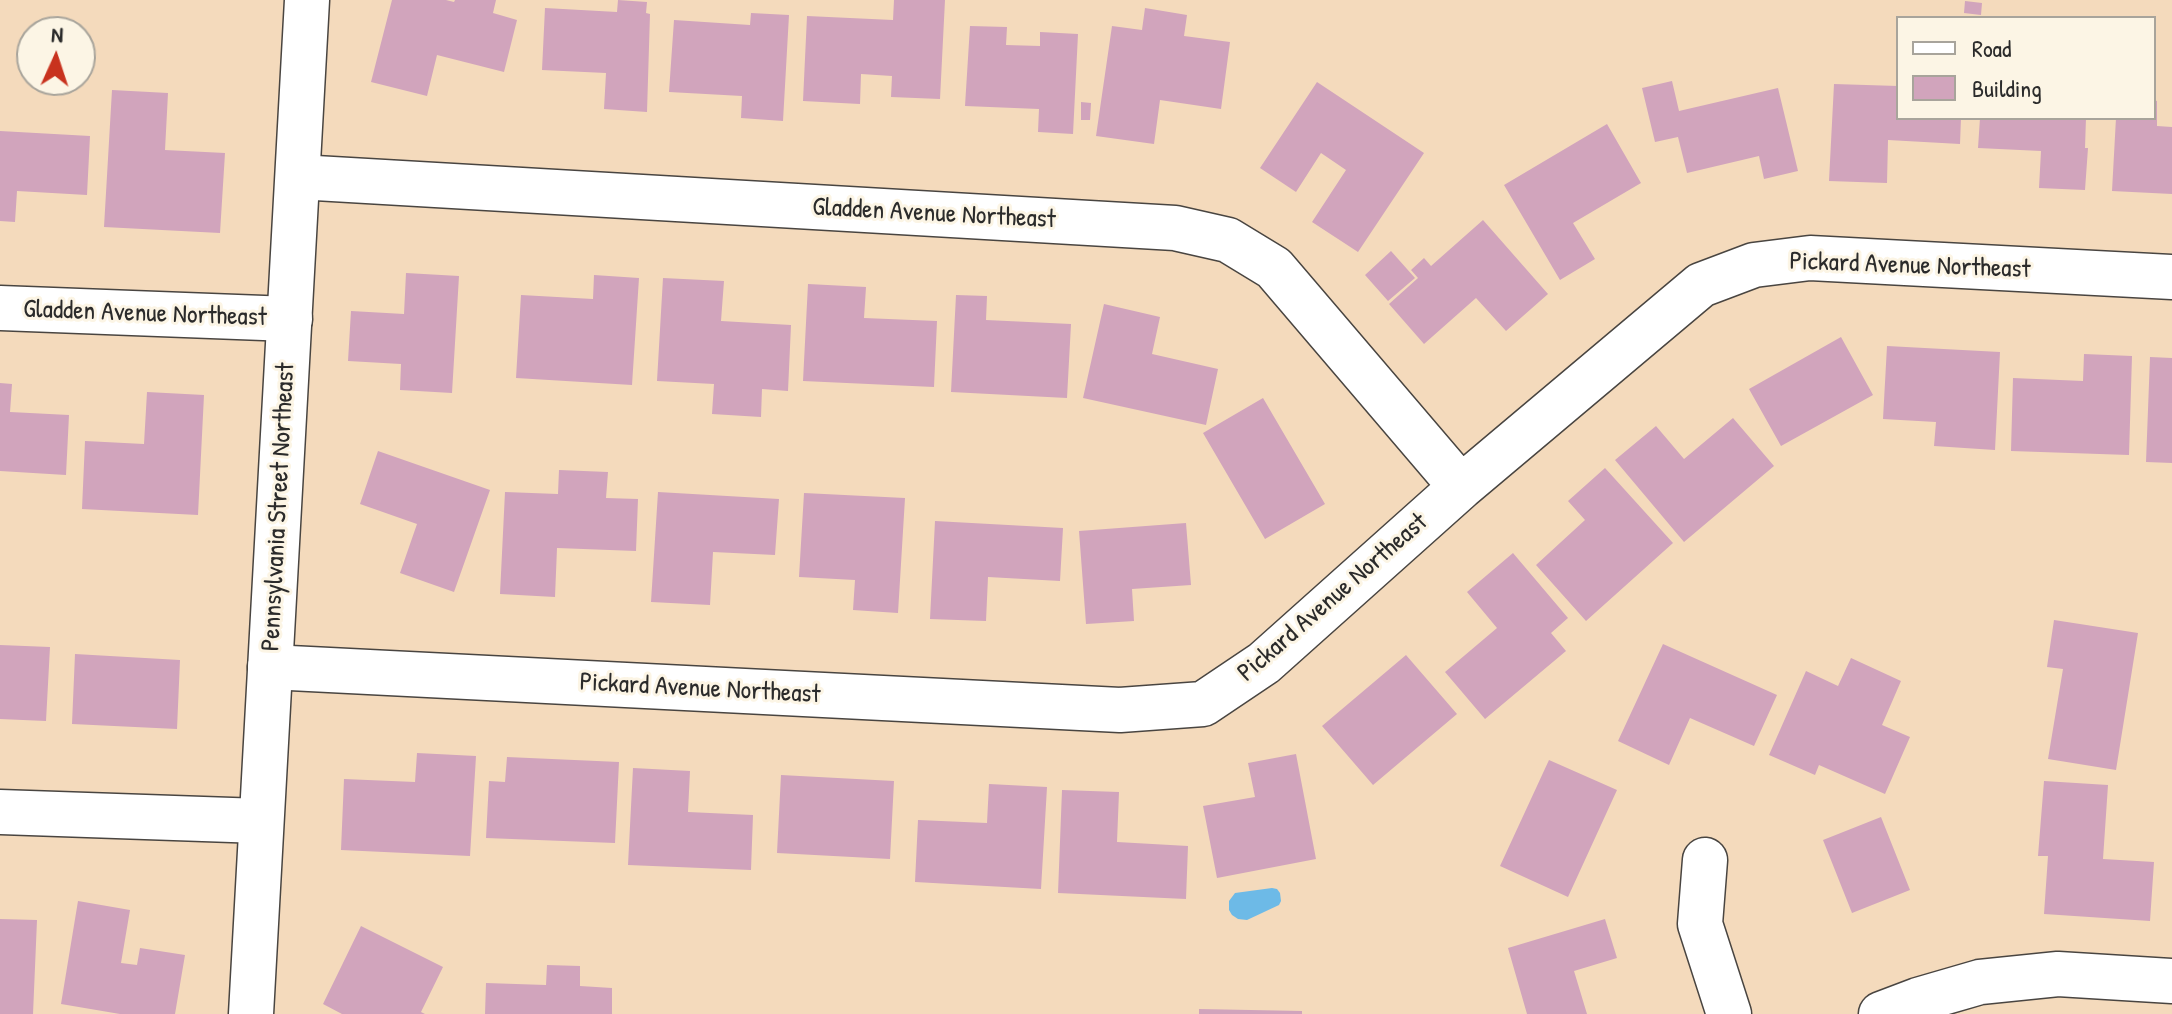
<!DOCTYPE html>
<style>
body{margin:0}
#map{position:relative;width:2172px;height:1014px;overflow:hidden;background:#f4dabc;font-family:"Patrick Hand",sans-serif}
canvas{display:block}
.legend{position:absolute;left:1896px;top:16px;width:260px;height:104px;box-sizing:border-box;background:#fcf5e5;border:2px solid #a8a49b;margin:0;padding:10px 14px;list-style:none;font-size:24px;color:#2b2b2b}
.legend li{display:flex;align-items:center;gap:16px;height:40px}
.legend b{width:40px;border:2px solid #a8a49b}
.north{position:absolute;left:16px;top:16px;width:80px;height:80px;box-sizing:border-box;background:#fcf5e5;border:2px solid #a8a49b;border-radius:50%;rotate:3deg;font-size:22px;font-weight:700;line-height:32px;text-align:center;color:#2b2b2b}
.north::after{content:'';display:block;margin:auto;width:28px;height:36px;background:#c8321e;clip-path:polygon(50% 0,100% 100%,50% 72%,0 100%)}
</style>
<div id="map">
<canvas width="2172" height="1014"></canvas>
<ul class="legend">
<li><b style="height:10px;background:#fff"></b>Road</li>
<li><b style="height:22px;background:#d1a4bc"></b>Building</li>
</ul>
<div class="north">N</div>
</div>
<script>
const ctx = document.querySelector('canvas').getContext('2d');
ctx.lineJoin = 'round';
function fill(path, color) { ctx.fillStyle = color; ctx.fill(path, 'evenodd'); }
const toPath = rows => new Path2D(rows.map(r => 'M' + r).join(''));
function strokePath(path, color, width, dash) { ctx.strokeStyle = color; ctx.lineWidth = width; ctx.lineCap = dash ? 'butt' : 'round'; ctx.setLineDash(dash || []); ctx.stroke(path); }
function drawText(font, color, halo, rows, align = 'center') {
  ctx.font = font + ' "Patrick Hand",sans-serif'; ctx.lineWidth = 6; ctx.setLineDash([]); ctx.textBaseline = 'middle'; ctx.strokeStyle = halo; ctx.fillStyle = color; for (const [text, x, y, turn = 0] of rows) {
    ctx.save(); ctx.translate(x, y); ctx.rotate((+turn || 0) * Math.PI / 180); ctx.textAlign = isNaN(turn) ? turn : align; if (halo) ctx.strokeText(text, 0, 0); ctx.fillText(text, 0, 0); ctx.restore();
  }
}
fill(toPath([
 [1272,888,1277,889,1280,893,1281,901,1279,905,1247,920,1238,919,1232,915,1229,910,1229,901,1235,893]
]), '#6dbae7');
fill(toPath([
 [392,0,446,0,454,2,455,0,496,0,493,13,517,20,504,72,437,55,427,96,371,82],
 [618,0,647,2,646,13,650,14,647,112,604,109,606,73,542,70,545,8,617,12],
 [894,0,945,0,940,99,891,97,892,76,861,74,860,104,803,101,807,16,893,20],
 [1965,1,1982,3,1981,15,1964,13],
 [1145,8,1187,15,1184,36,1230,42,1221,109,1160,100,1154,144,1096,136,1112,26,1142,30],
 [751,13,789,15,783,121,741,118,742,96,669,92,674,20,750,25],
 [970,26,1007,27,1006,45,1040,46,1040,32,1078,34,1073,134,1038,132,1039,109,965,106],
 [1672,81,1679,111,1778,88,1798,171,1764,179,1759,156,1687,173,1678,137,1655,142,1642,88],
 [1317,82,1424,153,1358,252,1312,222,1346,170,1321,153,1296,192,1260,168],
 [1834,84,1898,86,1898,118,1961,118,1960,144,1888,140,1887,183,1829,181],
 [112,90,168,93,165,150,225,153,220,233,104,227],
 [2154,100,2157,101,2157,126,2172,127,2172,194,2112,191,2116,118,2154,118],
 [1081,102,1091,103,1090,120,1081,120],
 [1980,118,2086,118,2085,148,2088,148,2085,190,2039,188,2041,151,1978,148],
 [1607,124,1641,183,1573,223,1595,259,1560,280,1504,185],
 [0,131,90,136,87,195,17,191,15,222,0,221],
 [1483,220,1548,294,1506,331,1476,298,1424,344,1389,304,1418,278,1411,270,1424,258,1431,266],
 [1391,251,1415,278,1388,301,1365,275],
 [406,273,459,276,452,393,400,390,401,364,348,361,351,311,404,314],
 [594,275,639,278,632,385,516,378,521,295,593,299],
 [663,278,724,281,721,321,791,325,788,391,762,389,761,417,712,414,714,384,657,381],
 [808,284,866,287,864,318,937,321,934,387,803,381],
 [956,295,987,296,986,320,1071,324,1067,398,951,392],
 [1104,304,1160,317,1152,354,1218,369,1206,425,1083,398],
 [1841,337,1873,395,1781,446,1749,389],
 [1887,346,2000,352,1995,450,1934,446,1936,422,1883,419],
 [2084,354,2132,356,2129,455,2011,451,2013,378,2083,381],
 [2150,357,2172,358,2172,463,2146,462],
 [0,383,12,384,10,412,69,415,66,475,0,471],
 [147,392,204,395,198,515,82,509,85,441,144,444],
 [1263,398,1325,504,1265,539,1203,433],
 [1733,418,1774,466,1684,542,1615,460,1656,426,1684,459],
 [378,451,490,490,454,592,400,573,417,524,360,504],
 [1605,468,1673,543,1586,621,1536,565,1585,520,1568,501],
 [559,470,608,472,606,498,638,499,636,551,557,548,555,597,500,594,505,492,558,494],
 [658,492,779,499,775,555,713,552,710,605,651,602],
 [804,493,905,498,898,613,853,610,855,580,799,577],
 [935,521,1063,528,1060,581,988,577,986,621,930,619],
 [1186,523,1191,585,1132,589,1134,621,1086,624,1079,531],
 [1513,553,1568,618,1551,633,1566,651,1485,719,1445,672,1497,628,1467,592],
 [2054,620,2138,633,2116,770,2048,759,2063,669,2047,667],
 [1663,644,1777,695,1754,746,1690,718,1669,765,1618,741],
 [0,645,50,647,46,721,0,719],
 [75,654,180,660,177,729,72,724],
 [1406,655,1457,714,1373,785,1322,726],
 [1851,658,1901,681,1882,725,1910,737,1885,794,1819,765,1815,775,1769,755,1806,671,1838,686],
 [417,753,476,756,470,856,341,850,344,779,415,782],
 [1296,754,1316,859,1217,878,1203,806,1255,797,1248,763],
 [507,757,619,762,615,843,486,838,489,781,505,782],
 [1549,760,1617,790,1568,897,1500,866],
 [633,768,690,771,688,812,753,815,751,870,628,865],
 [781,775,894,781,890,859,777,853],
 [2044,781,2108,785,2103,859,2154,862,2150,921,2044,914,2048,856,2038,856],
 [989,784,1047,787,1041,889,915,882,918,820,987,823],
 [1062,790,1119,792,1117,842,1188,846,1186,899,1058,893],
 [1881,817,1910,890,1852,913,1823,840],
 [78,901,130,910,121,963,137,965,140,948,185,955,175,1014,120,1014,61,1004],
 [0,919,37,920,33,1014,0,1014],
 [1605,919,1617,958,1574,971,1587,1014,1527,1014,1508,948],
 [361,926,443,967,421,1012,425,1014,342,1014,323,1004],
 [547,965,580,966,580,986,612,988,612,1014,485,1014,486,983,546,985],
 [1199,1009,1302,1011,1302,1014,1199,1014]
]), '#d1a4bc');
const minor = toPath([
 [298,177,1175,228,1228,240,1274,268,1461,487],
 [0,308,290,319],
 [270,667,1120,710,1203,704,1264,663,1461,487,1701,285,1754,265,1810,258,2172,277],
 [0,812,261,821],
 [1705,860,1700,924,1729,1014],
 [1881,1014,1918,1000,1980,982,2058,974,2172,981]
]);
const tertiary = toPath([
 [251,1014,307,0]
]);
strokePath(minor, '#494541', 47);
strokePath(tertiary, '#494541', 47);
strokePath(minor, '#fff', 44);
strokePath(tertiary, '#fff', 44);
drawText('26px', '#2b2b2b', '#fcf5e5', [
 ["Gladden Avenue Northeast",934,214,3],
 ["Pickard Avenue Northeast",1910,266,2],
 ["Gladden Avenue Northeast",145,314,2],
 ["Pennsylvania Street Northeast",279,507,-87],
 ["Pickard Avenue Northeast",1333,598,-41],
 ["Pickard Avenue Northeast",700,689,3]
]);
</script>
